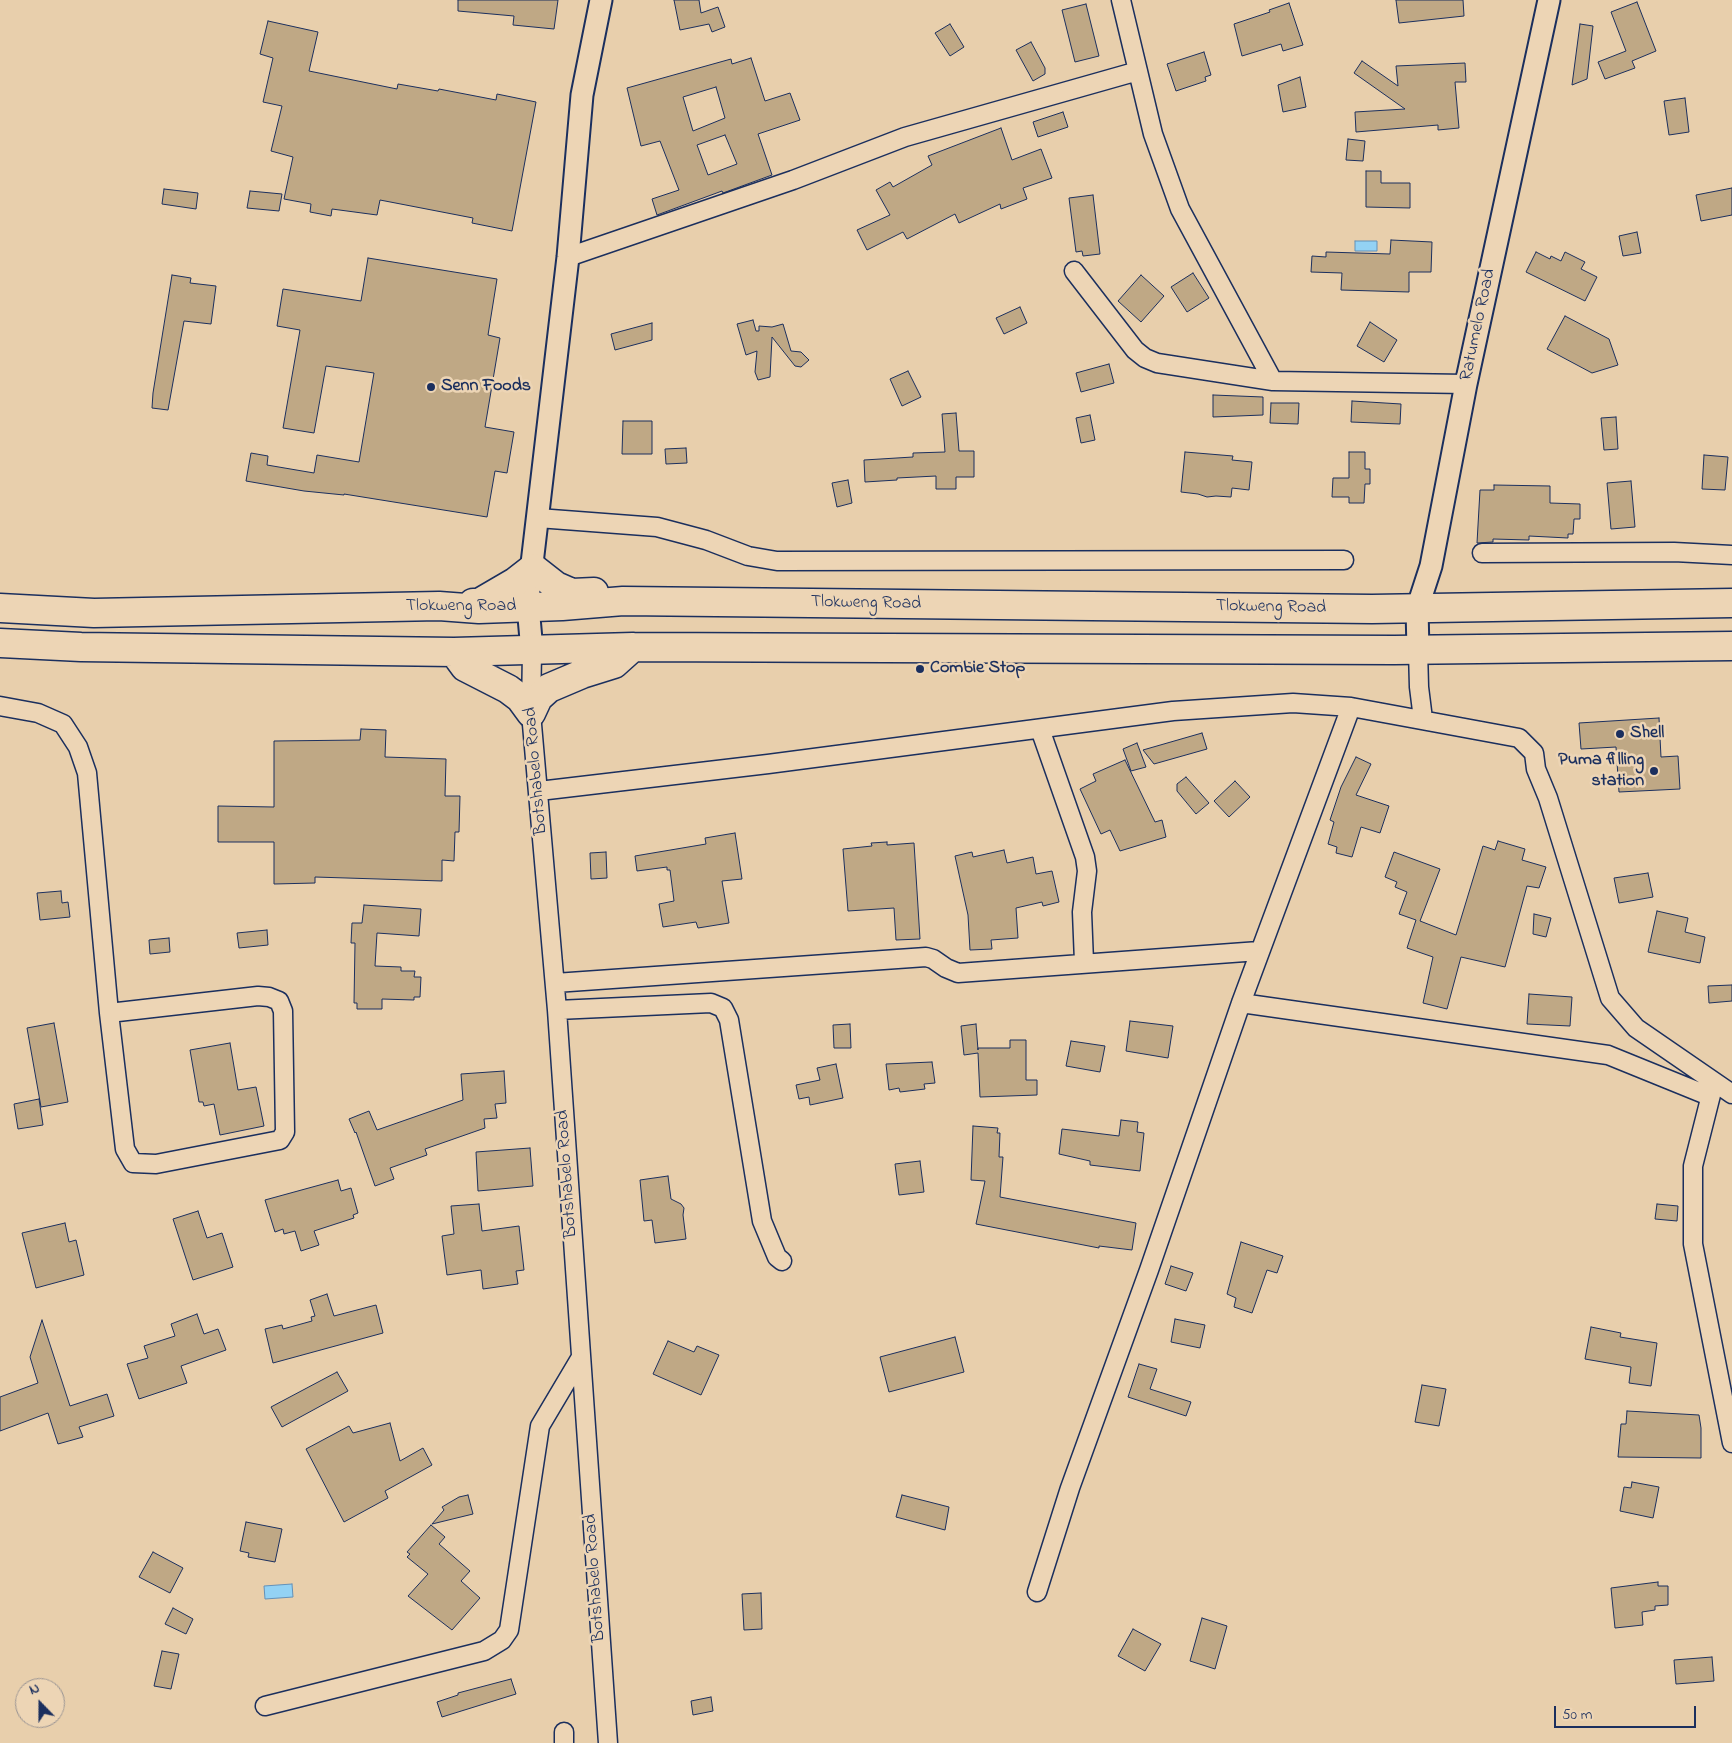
<!DOCTYPE html>
<style>
body{margin:0}
#map{position:relative;width:1732px;height:1743px;overflow:hidden;background:#e8cfac;font-family:"Indie Flower",sans-serif}
canvas{display:block}
.north{position:absolute;left:15px;top:1678px;width:50px;height:50px;box-sizing:border-box;background:#edd5b5;border:1px solid #999392;border-radius:50%;rotate:338deg;font-size:14px;font-weight:700;line-height:20px;text-align:center;color:#1b2f5e}
.north::after{content:'';display:block;margin:auto;width:18px;height:22px;background:#1b2f5e;clip-path:polygon(50% 0,100% 100%,50% 72%,0 100%)}
.scale{position:absolute;left:1554px;top:1706px;width:142px;height:22px;box-sizing:border-box;border:2px solid #1b2f5e;border-top:0;padding-left:6px;font-size:15px;line-height:18px;white-space:nowrap;color:#1b2f5e;-webkit-text-stroke:4px #edd5b5;paint-order:stroke}
</style>
<div id="map">
<canvas width="1732" height="1743"></canvas>
<div class="north">N</div>
<div class="scale">50 m</div>
</div>
<script>
const ctx = document.querySelector('canvas').getContext('2d');
ctx.lineJoin = 'round';
function fill(path, color) { ctx.fillStyle = color; ctx.fill(path, 'evenodd'); }
const toPath = rows => new Path2D(rows.map(r => 'M' + r).join(''));
function strokePath(path, color, width, dash) { ctx.strokeStyle = color; ctx.lineWidth = width; ctx.lineCap = dash ? 'butt' : 'round'; ctx.setLineDash(dash || []); ctx.stroke(path); }
function drawText(font, color, halo, rows, align = 'center') {
  ctx.font = font + ' "Indie Flower",sans-serif'; ctx.lineWidth = 5; ctx.setLineDash([]); ctx.textBaseline = 'middle'; ctx.strokeStyle = halo; ctx.fillStyle = color; for (const [text, x, y, turn = 0] of rows) {
    ctx.save(); ctx.translate(x, y); ctx.rotate((+turn || 0) * Math.PI / 180); ctx.textAlign = isNaN(turn) ? turn : align; if (halo) ctx.strokeText(text, 0, 0); ctx.fillText(text, 0, 0); ctx.restore();
  }
}
const water = toPath([
 [1355,241,1377,241,1377,251,1355,251,1355,241],
 [292,1584,293,1597,265,1599,264,1586,292,1584]
]);
fill(water, '#93d2f4');
strokePath(water, '#6391b8', 1);
const building = toPath([
 [458,0,558,0,554,29,513,25,514,16,458,11,458,0],
 [674,0,699,0,701,13,718,7,725,27,712,32,709,24,680,30,674,0],
 [1396,0,1463,0,1464,16,1399,23,1396,0],
 [1637,2,1656,51,1632,61,1635,68,1605,79,1598,62,1626,51,1611,12,1637,2],
 [1289,3,1303,45,1283,51,1281,44,1242,56,1234,24,1270,12,1269,10,1289,3],
 [1086,4,1099,56,1075,62,1062,10,1086,4],
 [268,21,318,32,309,71,397,89,398,84,438,91,439,89,496,100,497,94,536,102,512,231,472,223,473,218,380,200,377,215,332,209,331,216,310,212,311,204,284,199,293,157,271,151,282,106,263,102,273,58,260,54,268,21],
 [950,24,964,47,950,56,935,33,950,24],
 [1580,24,1593,26,1587,79,1572,85,1580,24],
 [1031,42,1045,68,1045,74,1033,81,1016,50,1031,42],
 [1204,52,1211,75,1205,77,1206,81,1176,91,1167,64,1204,52],
 [751,58,765,101,790,93,800,120,758,134,772,175,723,193,722,191,657,215,652,199,679,190,660,141,641,146,627,88,731,59,732,64,751,58],
 [716,87,725,118,693,131,683,97,716,87],
 [725,135,737,164,708,175,697,145,725,135],
 [1362,61,1398,86,1396,66,1465,63,1466,82,1455,82,1459,128,1438,130,1438,125,1356,132,1355,112,1405,109,1354,73,1362,61],
 [1300,77,1306,107,1283,112,1278,85,1300,77],
 [1685,98,1689,132,1669,135,1664,101,1685,98],
 [1063,112,1068,127,1038,137,1033,122,1063,112],
 [1001,128,1012,160,1041,149,1052,178,1023,188,1027,199,1001,209,1000,204,959,223,955,214,907,239,903,232,867,250,857,230,890,215,876,190,890,182,893,187,932,165,928,156,1001,128],
 [1348,139,1365,141,1363,161,1346,160,1348,139],
 [1366,171,1381,171,1381,183,1410,183,1410,208,1366,207,1366,171],
 [1732,188,1732,215,1701,221,1696,195,1732,188],
 [164,189,198,193,196,209,162,204,164,189],
 [250,191,282,194,279,211,247,208,250,191],
 [1093,195,1100,254,1083,256,1082,251,1076,252,1069,198,1093,195],
 [1637,232,1641,253,1623,256,1619,236,1637,232],
 [1391,240,1432,242,1431,272,1409,272,1409,292,1341,290,1342,273,1311,272,1312,256,1326,257,1326,252,1390,254,1391,240],
 [1536,252,1550,259,1551,256,1561,261,1565,252,1585,262,1581,269,1597,277,1585,301,1526,272,1536,252],
 [368,258,497,279,488,335,500,338,485,427,514,432,507,473,495,471,487,517,344,494,344,495,304,491,246,481,251,453,268,456,267,465,314,473,317,455,359,462,374,373,326,366,314,433,283,428,300,330,277,326,283,289,361,301,368,258],
 [1193,273,1209,298,1187,312,1171,287,1193,273],
 [172,275,191,278,190,283,216,286,211,324,184,321,168,410,152,408,153,393,172,275],
 [1141,275,1164,296,1141,322,1118,301,1141,275],
 [1020,307,1027,323,1004,334,996,318,1020,307],
 [1565,316,1609,339,1618,365,1592,373,1547,349,1565,316],
 [753,320,756,331,759,331,759,326,772,327,783,324,791,351,801,352,809,360,801,367,795,366,772,337,770,377,758,380,755,372,757,351,746,355,737,324,753,320],
 [1370,322,1397,340,1384,362,1357,346,1370,322],
 [652,323,652,340,615,350,611,334,652,323],
 [1109,364,1114,383,1081,392,1076,373,1109,364],
 [908,371,921,397,902,406,890,379,908,371],
 [1213,395,1263,397,1263,415,1213,417,1213,395],
 [1352,401,1401,404,1400,424,1351,422,1352,401],
 [1271,403,1299,403,1298,424,1270,423,1271,403],
 [956,413,959,451,974,451,974,477,956,477,956,489,936,489,936,476,897,478,897,480,865,482,864,460,913,457,913,453,945,452,942,414,956,413],
 [1090,415,1095,440,1081,443,1076,418,1090,415],
 [1616,417,1618,449,1604,450,1601,418,1616,417],
 [623,421,652,421,652,454,622,454,623,421],
 [686,448,687,463,666,464,665,449,686,448],
 [1185,452,1233,456,1232,460,1252,462,1249,490,1232,488,1231,497,1216,496,1207,497,1198,494,1181,492,1185,452],
 [1349,452,1365,452,1365,469,1370,469,1370,484,1365,484,1364,503,1349,503,1349,497,1332,497,1333,478,1349,478,1349,452],
 [1704,455,1728,457,1725,490,1702,489,1704,455],
 [848,480,852,503,837,507,832,483,848,480],
 [1631,481,1635,527,1611,529,1607,483,1631,481],
 [1494,485,1550,486,1550,503,1580,504,1580,519,1574,519,1573,534,1568,534,1568,538,1529,536,1529,540,1493,539,1493,542,1477,543,1480,490,1494,490,1494,485],
 [1659,718,1661,757,1678,756,1680,789,1619,792,1616,747,1581,749,1579,723,1659,718],
 [361,729,386,730,385,757,446,759,445,796,460,796,459,832,455,832,454,861,442,860,442,881,315,877,315,883,274,884,274,842,218,842,218,806,274,807,274,741,360,740,361,729],
 [1202,733,1207,749,1154,764,1143,750,1202,733],
 [1137,743,1146,767,1131,771,1123,749,1137,743],
 [1356,757,1371,764,1356,795,1389,806,1380,833,1361,827,1352,857,1336,853,1337,847,1328,844,1334,822,1330,820,1341,787,1356,757],
 [1125,760,1155,822,1162,820,1166,837,1120,851,1110,830,1101,834,1080,789,1096,781,1093,774,1125,760],
 [1186,777,1209,803,1196,814,1177,791,1177,784,1186,777],
 [1235,781,1250,797,1229,817,1214,801,1235,781],
 [735,833,742,879,722,881,729,923,698,928,696,922,663,927,659,904,674,901,670,870,667,870,667,867,637,871,635,856,706,844,705,838,735,833],
 [1498,841,1525,849,1522,860,1546,867,1539,888,1527,886,1505,967,1461,957,1447,1009,1423,1003,1433,957,1407,948,1416,920,1399,914,1407,892,1395,887,1397,882,1385,877,1394,852,1440,869,1420,921,1456,935,1483,846,1495,850,1498,841],
 [887,842,887,845,914,843,920,939,896,940,894,908,848,911,843,849,872,846,871,843,887,842],
 [1004,850,1007,863,1033,857,1036,874,1052,871,1059,902,1043,906,1042,902,1016,908,1018,938,991,940,992,949,970,950,968,915,955,856,972,852,973,857,1004,850],
 [606,852,607,878,591,879,590,853,606,852],
 [1648,873,1653,897,1619,903,1614,878,1648,873],
 [61,891,62,903,68,902,70,917,40,920,37,893,61,891],
 [364,905,421,909,419,936,377,933,375,966,401,967,401,971,415,971,414,977,421,977,420,997,414,997,414,1000,382,999,382,1009,357,1009,357,1003,354,1003,355,943,351,943,352,923,362,923,364,905],
 [1657,911,1688,918,1685,932,1705,937,1700,963,1648,952,1657,911],
 [1534,914,1551,918,1546,937,1533,934,1534,914],
 [267,930,268,945,239,948,237,933,267,930],
 [169,938,170,952,150,954,149,940,169,938],
 [1732,985,1732,1001,1709,1003,1708,986,1732,985],
 [1529,994,1572,997,1570,1026,1527,1024,1529,994],
 [1130,1021,1173,1026,1168,1058,1126,1051,1130,1021],
 [54,1023,68,1102,41,1107,27,1028,54,1023],
 [850,1024,851,1048,834,1048,833,1025,850,1024],
 [976,1024,978,1050,978,1048,1010,1048,1010,1040,1026,1040,1026,1080,1037,1080,1037,1095,980,1097,978,1053,964,1055,961,1026,976,1024],
 [1071,1041,1105,1046,1100,1072,1066,1066,1071,1041],
 [230,1043,238,1090,256,1087,264,1126,220,1135,214,1104,204,1106,203,1102,199,1102,190,1050,230,1043],
 [932,1062,935,1083,924,1084,925,1089,900,1092,899,1088,889,1090,886,1064,932,1062],
 [836,1064,843,1098,810,1105,809,1097,799,1099,796,1085,820,1080,817,1068,836,1064],
 [504,1071,506,1103,495,1104,497,1118,484,1119,485,1128,425,1149,427,1155,390,1168,394,1179,375,1186,356,1132,355,1133,349,1119,369,1111,377,1130,463,1100,461,1074,504,1071],
 [39,1099,43,1125,18,1129,14,1104,39,1099],
 [1121,1120,1138,1122,1137,1132,1144,1133,1140,1171,1090,1165,1090,1161,1059,1154,1062,1129,1119,1136,1121,1120],
 [973,1126,998,1128,997,1133,1000,1133,999,1157,1003,1157,1000,1197,1136,1223,1132,1250,1099,1246,1099,1248,976,1224,985,1181,971,1180,973,1126],
 [530,1148,533,1186,478,1191,476,1152,530,1148],
 [920,1161,924,1192,899,1195,895,1164,920,1161],
 [668,1176,671,1199,681,1204,684,1208,683,1215,686,1239,655,1243,652,1220,644,1221,640,1180,668,1176],
 [338,1180,341,1191,351,1188,358,1213,353,1215,354,1218,314,1231,319,1245,301,1251,295,1231,284,1234,283,1229,275,1232,265,1200,338,1180],
 [479,1204,482,1231,519,1226,524,1270,516,1271,518,1284,483,1289,481,1270,447,1275,442,1236,454,1234,451,1206,479,1204],
 [1657,1204,1678,1206,1677,1221,1655,1219,1657,1204],
 [198,1211,207,1238,222,1233,233,1267,193,1280,173,1219,198,1211],
 [65,1223,69,1242,76,1240,84,1275,36,1288,22,1233,65,1223],
 [1241,1242,1283,1256,1277,1273,1267,1270,1252,1313,1234,1307,1236,1298,1227,1294,1241,1242],
 [1171,1266,1193,1273,1186,1291,1165,1284,1171,1266],
 [327,1294,334,1316,376,1305,383,1333,273,1363,265,1329,282,1325,283,1329,312,1321,311,1317,315,1316,310,1300,327,1294],
 [197,1314,204,1334,218,1329,226,1350,181,1366,187,1383,139,1399,127,1364,148,1358,144,1346,175,1336,171,1324,197,1314],
 [1175,1319,1205,1325,1200,1348,1171,1342,1175,1319],
 [42,1320,70,1406,107,1394,114,1416,79,1427,83,1437,58,1444,48,1413,0,1431,0,1397,38,1383,30,1357,42,1320],
 [1591,1327,1621,1333,1620,1337,1657,1343,1651,1386,1629,1383,1631,1367,1585,1359,1591,1327],
 [955,1337,964,1372,889,1392,880,1357,955,1337],
 [668,1341,694,1352,697,1346,719,1355,701,1395,653,1374,668,1341],
 [1139,1364,1157,1369,1150,1389,1191,1402,1186,1416,1128,1397,1139,1364],
 [337,1372,348,1391,282,1427,271,1407,337,1372],
 [1422,1385,1446,1389,1439,1426,1415,1422,1422,1385],
 [1627,1411,1699,1415,1701,1428,1701,1458,1618,1457,1621,1424,1626,1424,1627,1411],
 [390,1423,400,1461,423,1448,432,1465,385,1491,388,1498,344,1522,306,1449,349,1426,353,1433,390,1423],
 [1632,1482,1659,1487,1653,1518,1620,1511,1624,1487,1631,1488,1632,1482],
 [468,1495,473,1514,432,1524,444,1510,442,1507,459,1497,468,1495],
 [902,1495,949,1507,945,1530,896,1517,902,1495],
 [246,1522,282,1529,275,1562,248,1557,249,1553,240,1551,246,1522],
 [431,1525,445,1537,439,1544,470,1571,461,1581,480,1598,452,1630,408,1596,428,1574,407,1557,410,1554,407,1552,431,1525],
 [153,1552,183,1568,170,1593,139,1577,153,1552],
 [1658,1582,1658,1586,1668,1586,1668,1605,1655,1606,1655,1610,1642,1612,1643,1625,1615,1628,1611,1588,1658,1582],
 [761,1593,762,1629,744,1630,742,1594,761,1593],
 [173,1608,193,1619,186,1634,165,1624,173,1608],
 [1202,1618,1227,1626,1215,1669,1190,1661,1202,1618],
 [1133,1629,1161,1644,1145,1671,1118,1656,1133,1629],
 [162,1651,179,1654,171,1689,154,1686,162,1651],
 [1712,1657,1714,1681,1676,1684,1674,1660,1712,1657],
 [511,1679,516,1694,442,1717,437,1702,458,1695,458,1693,511,1679],
 [711,1697,713,1711,693,1715,691,1701,711,1697]
]);
fill(building, '#bfa885');
strokePath(building, '#1b2f5e', 1);
const minor = toPath([
 [1121,0,1153,134,1180,209,1273,381,1466,384],
 [568,257,793,180,905,137,1138,71],
 [1074,271,1135,350,1145,358,1157,363,1273,381],
 [538,518,657,527,706,540,748,556,777,561,1344,560],
 [1482,553,1674,552,1732,555],
 [1418,650,1419,687,1423,719],
 [532,651,531,713,557,1010,608,1743],
 [0,706,38,713,63,724,78,747,87,773,109,1013,125,1149,133,1163,156,1164,280,1140,285,1132,283,1011,279,1001,269,997,258,996,109,1013],
 [1040,729,1085,857,1087,871,1082,912,1084,962],
 [539,791,768,764,1173,711,1293,703,1351,707,1519,738,1534,753,1536,769,1548,798,1610,998,1636,1028,1732,1094],
 [555,983,926,957,933,959,946,968,958,973,1259,951],
 [1241,1003,1608,1055,1709,1096],
 [557,1010,711,1003,723,1008,729,1020,762,1221,777,1257,782,1261],
 [1713,1087,1693,1166,1693,1244,1732,1443],
 [1037,1592,1070,1488,1149,1270,1241,1003,1351,707],
 [265,1706,484,1651,502,1640,509,1630,540,1426,581,1357],
 [564,1732,564,1743]
]);
const tertiary = toPath([
 [1418,650,1417,609,1431,566,1466,384,1549,0],
 [532,651,528,606,529,589,568,257,582,95,601,0]
]);
const primary = toPath([
 [473,603,479,603,515,582,533,568,556,586,572,593,594,592],
 [0,608,94,613,439,606,479,609,562,606,623,601,1372,609,1732,603],
 [0,643,81,647,454,652,633,647,1394,650,1732,646],
 [454,652,465,667,508,689,520,698,531,713,538,698,549,688,582,674,614,664,633,647]
]);
strokePath(minor, '#1b2f5e', 21);
strokePath(tertiary, '#1b2f5e', 25);
strokePath(primary, '#1b2f5e', 31);
strokePath(minor, '#edd5b5', 18);
strokePath(tertiary, '#edd5b5', 21);
strokePath(primary, '#edd5b5', 28);
for (const [x, y, r, color] of [
 [431,387,5,"#1b2f5e"],
 [920,669,5,"#1b2f5e"],
 [1620,734,5,"#1b2f5e"],
 [1654,771,5,"#1b2f5e"]
]) { const dot = new Path2D(); dot.arc(x, y, r, 0, 2 * Math.PI); ctx.fillStyle = color; ctx.fill(dot); strokePath(dot, '#edd5b5', 2); }
drawText('18px', '#1b2f5e', '#edd5b5', [
 ["Ratumelo Road",1479,325,-78],
 ["Tlokweng Road",866,604,1],
 ["Tlokweng Road",461,607],
 ["Tlokweng Road",1271,608,1],
 ["Botshabelo Road",537,771,-95],
 ["Botshabelo Road",568,1174,-94],
 ["Botshabelo Road",596,1578,-94]
]);
drawText('bold 18px', '#1b2f5e', '#edd5b5', [
 ["Senn Foods",441,387],
 ["Combie Stop",930,669],
 ["Shell",1630,734],
 ["Puma filling",1644,761,"right"],
 ["station",1644,782,"right"]
], 'left');
</script>
